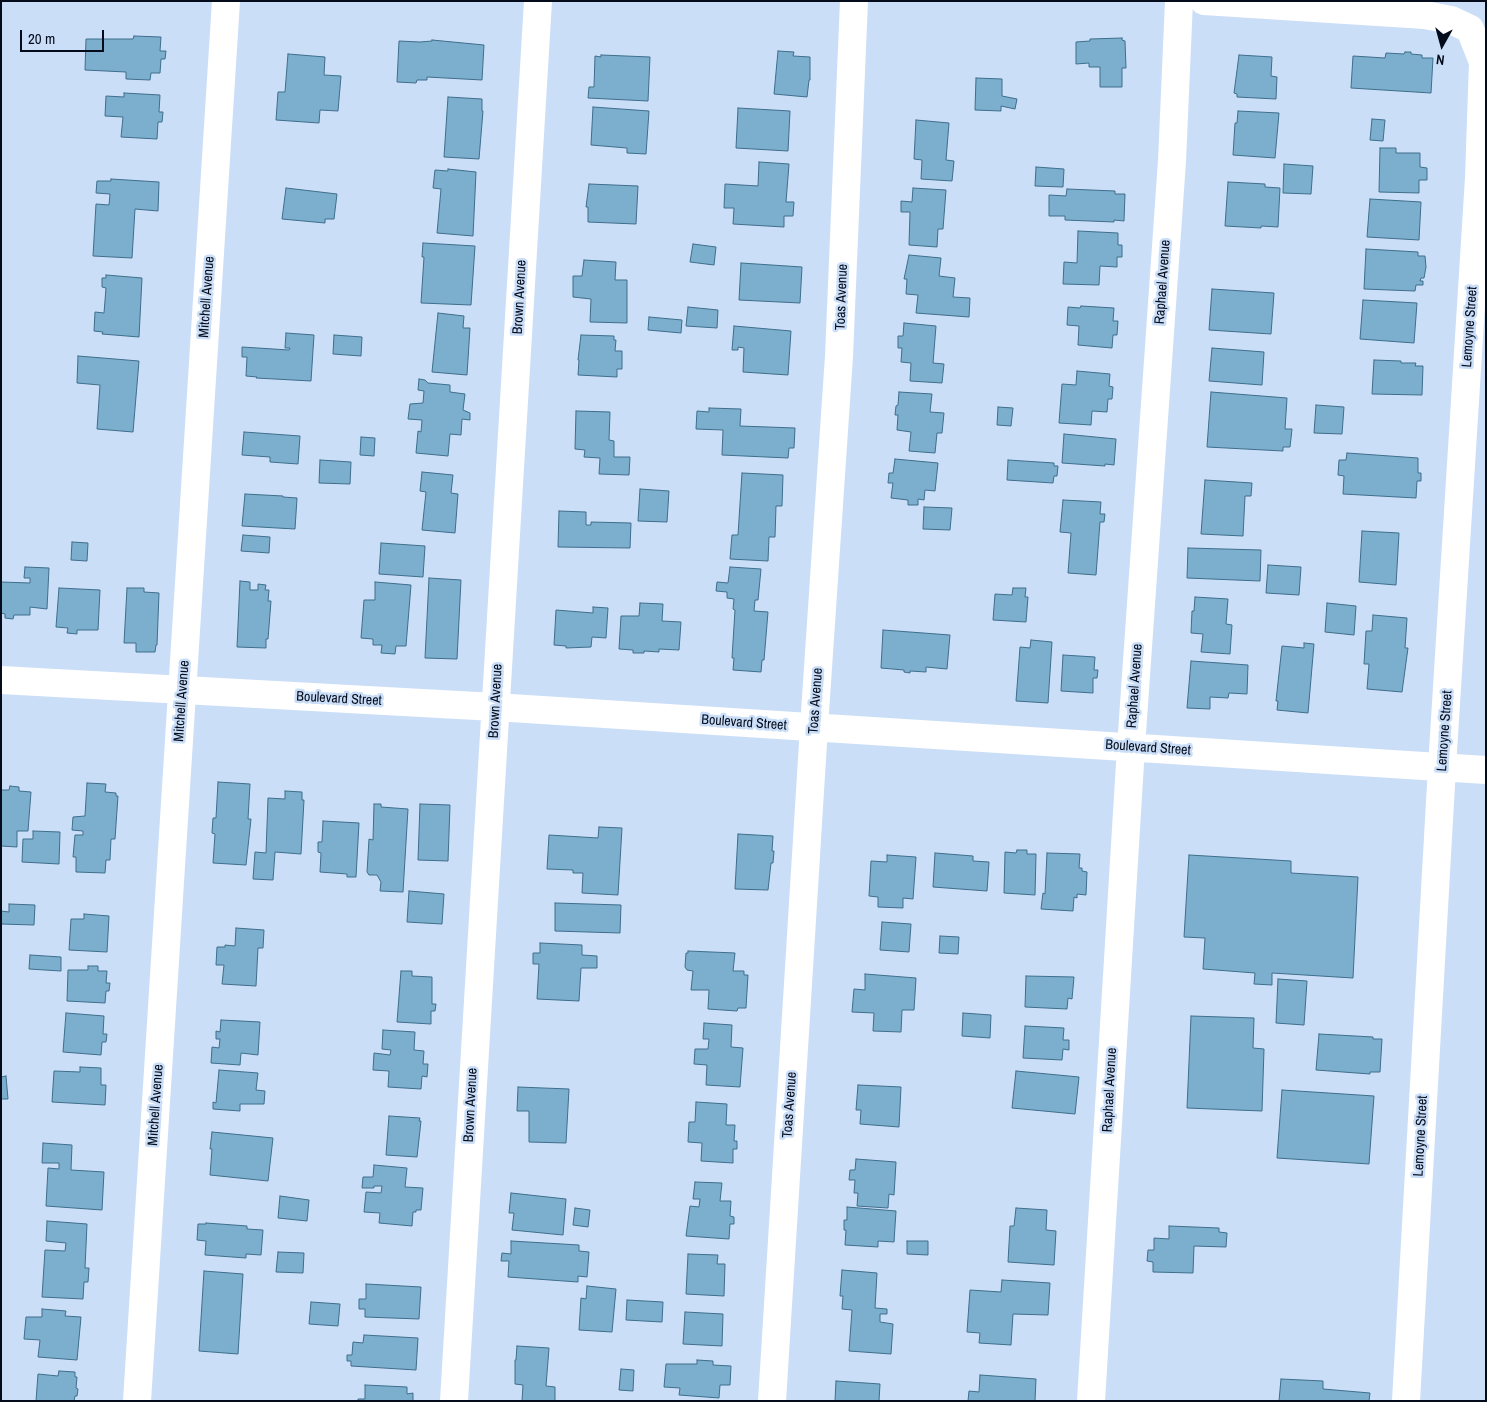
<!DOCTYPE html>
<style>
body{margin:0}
#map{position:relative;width:1487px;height:1402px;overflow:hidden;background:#cbdef8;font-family:"Archivo Narrow",sans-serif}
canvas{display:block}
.frame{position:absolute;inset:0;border:2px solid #040c1b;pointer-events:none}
.north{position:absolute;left:1417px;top:20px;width:50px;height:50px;-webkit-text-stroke:4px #cbdef8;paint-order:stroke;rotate:187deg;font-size:14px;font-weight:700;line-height:20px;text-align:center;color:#040c1b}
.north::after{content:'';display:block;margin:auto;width:18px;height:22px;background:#040c1b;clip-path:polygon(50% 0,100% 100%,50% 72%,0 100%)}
.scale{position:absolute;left:20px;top:30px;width:84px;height:22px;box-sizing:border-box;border:2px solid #040c1b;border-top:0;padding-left:6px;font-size:15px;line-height:18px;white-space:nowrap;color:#040c1b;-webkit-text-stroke:4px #cbdef8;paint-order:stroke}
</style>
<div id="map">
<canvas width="1487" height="1402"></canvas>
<div class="frame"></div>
<div class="north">N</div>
<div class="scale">20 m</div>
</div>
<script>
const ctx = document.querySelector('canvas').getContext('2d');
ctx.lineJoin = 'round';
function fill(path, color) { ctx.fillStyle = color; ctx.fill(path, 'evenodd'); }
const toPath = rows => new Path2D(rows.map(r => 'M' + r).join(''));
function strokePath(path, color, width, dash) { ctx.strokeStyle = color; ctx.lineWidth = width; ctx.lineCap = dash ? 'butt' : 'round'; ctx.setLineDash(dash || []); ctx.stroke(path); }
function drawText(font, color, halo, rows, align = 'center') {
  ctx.font = font + ' "Archivo Narrow",sans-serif'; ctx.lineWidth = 5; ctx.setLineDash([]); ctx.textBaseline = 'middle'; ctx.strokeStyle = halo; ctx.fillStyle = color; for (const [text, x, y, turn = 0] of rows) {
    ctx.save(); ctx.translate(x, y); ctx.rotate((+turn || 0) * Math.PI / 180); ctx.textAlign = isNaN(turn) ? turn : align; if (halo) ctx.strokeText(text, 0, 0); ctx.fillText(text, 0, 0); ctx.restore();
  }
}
const building = toPath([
 [134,36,161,37,160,51,166,51,165,59,161,59,160,73,151,73,150,80,126,79,126,72,85,70,86,39,133,39,134,36],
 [1122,38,1122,40,1125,41,1126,68,1122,68,1122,87,1100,87,1100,67,1089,67,1089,63,1076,64,1076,42,1090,41,1090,39,1122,38],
 [432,40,484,45,482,80,427,77,427,80,417,80,416,83,397,82,399,41,420,42,432,41,432,40],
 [778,51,794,52,793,56,810,57,810,80,809,80,807,97,774,94,778,51],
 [1405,52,1411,52,1411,54,1422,55,1422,58,1433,58,1431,93,1351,88,1353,56,1385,58,1386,53,1404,54,1405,52],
 [288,54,325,57,324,75,341,76,338,111,320,110,319,123,276,120,278,92,285,92,288,54],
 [601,55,650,57,648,101,588,98,589,87,594,87,595,56,601,57,601,55],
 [1239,55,1272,57,1271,76,1277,77,1276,99,1237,97,1237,94,1234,93,1239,55],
 [976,78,1002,79,1002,96,1017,99,1015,109,1001,106,1001,111,975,110,976,78],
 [124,93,160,95,159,112,163,112,162,122,158,122,157,139,121,137,123,117,105,116,106,96,124,97,124,93],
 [448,97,482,99,482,111,483,111,479,159,444,157,448,97],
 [593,107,649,111,646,154,627,153,627,148,591,145,593,107],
 [738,108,790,111,788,151,736,148,738,108],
 [1238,111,1279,113,1275,158,1233,155,1235,123,1237,123,1238,111],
 [1372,119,1385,120,1383,141,1370,140,1372,119],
 [916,120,949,123,946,160,954,161,952,181,921,179,922,160,914,159,916,120],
 [1380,148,1396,148,1396,153,1420,153,1420,167,1427,168,1427,180,1419,180,1419,193,1379,192,1380,148],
 [759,162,789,164,786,202,794,202,793,216,784,216,784,227,733,224,734,208,724,208,725,184,758,186,759,162],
 [1284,164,1313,166,1311,194,1283,193,1284,164],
 [1036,167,1064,169,1063,187,1035,186,1036,167],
 [448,169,476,172,473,236,437,233,441,189,433,188,435,170,448,171,448,169],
 [111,179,159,182,158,211,135,209,132,258,93,256,96,204,109,205,110,194,96,193,97,181,111,181,111,179],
 [1228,182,1265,184,1265,187,1280,188,1278,227,1261,226,1261,228,1225,226,1228,182],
 [589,184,638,186,636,224,588,222,588,207,586,207,589,184],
 [286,188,337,194,334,219,325,219,325,223,282,219,286,188],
 [913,188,946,190,943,229,938,229,937,247,909,245,910,212,901,212,901,201,912,202,913,188],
 [1067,189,1115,191,1115,194,1125,194,1124,221,1114,220,1114,222,1065,220,1065,216,1049,216,1049,195,1066,196,1067,189],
 [1370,199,1421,202,1419,240,1367,237,1370,199],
 [1078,231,1118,233,1118,245,1122,245,1122,257,1117,257,1117,267,1100,266,1099,285,1063,284,1064,262,1077,263,1078,231],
 [423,243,475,246,471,305,421,303,424,257,422,257,423,243],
 [693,244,716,247,714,265,690,262,693,244],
 [1366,249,1418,252,1418,256,1425,256,1426,267,1424,278,1421,278,1420,281,1423,281,1423,285,1416,285,1415,291,1364,289,1366,249],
 [909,255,941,258,939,276,955,278,953,297,970,298,969,317,916,313,918,295,906,294,907,279,904,279,909,255],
 [584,260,616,262,615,280,627,280,627,323,590,322,591,299,573,297,573,276,582,276,584,260],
 [741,263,802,267,800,303,739,300,741,263],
 [106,275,142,278,139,337,102,334,103,332,94,331,95,312,104,313,106,288,102,287,102,278,106,278,106,275],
 [1212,289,1274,293,1271,334,1209,330,1212,289],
 [1363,300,1417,303,1414,343,1360,339,1363,300],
 [1081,306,1114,308,1113,321,1118,321,1117,335,1113,335,1112,348,1078,345,1079,326,1067,325,1068,307,1080,308,1081,306],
 [688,307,718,310,717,328,686,326,688,307],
 [438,313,464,316,463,328,470,328,467,375,432,372,438,313],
 [649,317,682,320,681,333,648,330,649,317],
 [904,323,936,326,933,363,944,364,942,383,910,381,911,363,901,362,902,348,898,348,898,336,903,336,904,323],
 [734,326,791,331,788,375,743,372,744,348,738,347,738,350,732,350,734,326],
 [286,333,314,335,311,381,256,378,257,377,246,376,247,357,242,357,242,347,289,350,290,348,285,348,286,333],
 [334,335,362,337,361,356,333,354,334,335],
 [581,335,614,336,614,340,616,340,615,351,622,351,622,369,617,369,617,377,578,375,579,360,578,360,581,335],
 [1212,348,1264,352,1262,385,1209,381,1212,348],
 [78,356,139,361,133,432,97,429,100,385,77,383,78,356],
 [1374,360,1401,361,1401,363,1416,363,1415,366,1423,366,1422,395,1372,394,1374,360],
 [1077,371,1110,374,1109,386,1113,387,1112,399,1108,399,1107,412,1092,411,1091,425,1059,423,1062,384,1076,385,1077,371],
 [419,379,425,380,428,383,450,385,450,392,465,394,463,410,470,413,470,420,462,419,461,435,450,434,448,456,416,453,418,431,421,432,422,420,408,419,410,404,423,403,424,391,418,390,419,379],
 [899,392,932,394,930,412,944,413,942,433,937,433,935,453,909,451,911,432,897,430,898,415,895,415,896,406,898,405,899,392],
 [1211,392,1287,398,1285,429,1292,429,1290,447,1283,447,1283,451,1207,447,1211,392],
 [1316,405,1344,407,1342,434,1314,433,1316,405],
 [998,407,1013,408,1011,426,997,425,998,407],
 [709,408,741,409,740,426,795,428,794,448,789,448,788,458,722,455,723,430,696,429,697,411,709,412,709,408],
 [576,411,610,412,609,440,614,441,614,457,630,457,629,475,599,474,600,458,584,457,585,450,575,449,576,411],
 [244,432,300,436,298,464,270,462,270,457,242,455,244,432],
 [1064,434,1116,439,1114,465,1105,464,1105,466,1062,463,1064,434],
 [361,437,375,438,374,456,360,455,361,437],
 [1347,453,1418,458,1418,473,1421,473,1421,481,1417,481,1416,498,1343,494,1344,476,1338,475,1339,460,1346,460,1347,453],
 [895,459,938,463,935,491,925,490,924,500,918,499,918,505,908,505,908,500,891,498,893,483,888,483,889,473,893,473,895,459],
 [320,460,351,462,350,484,319,483,320,460],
 [1008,460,1054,463,1054,466,1058,466,1057,476,1054,476,1053,483,1007,480,1008,460],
 [422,472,453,475,451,493,458,494,455,533,422,530,426,492,420,491,422,472],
 [742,473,783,475,782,506,776,506,775,537,769,537,768,561,730,559,732,535,738,535,742,473],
 [1205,480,1252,483,1251,496,1245,496,1243,536,1201,534,1205,480],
 [640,489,669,491,667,522,638,521,640,489],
 [245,494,283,496,283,497,297,498,295,529,242,526,245,494],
 [1063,500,1101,502,1100,514,1105,514,1104,522,1100,522,1096,575,1068,573,1071,533,1060,532,1063,500],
 [924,507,952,508,950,530,923,529,924,507],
 [559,511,586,512,586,525,591,525,591,522,631,523,630,548,558,547,559,511],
 [1362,531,1399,533,1396,585,1359,582,1362,531],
 [243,535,270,537,269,553,241,551,243,535],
 [72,542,88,543,87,561,71,560,72,542],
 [381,543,425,546,423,577,379,574,381,543],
 [1188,548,1261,550,1260,581,1187,578,1188,548],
 [1268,565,1301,567,1299,595,1266,593,1268,565],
 [25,567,49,568,47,609,30,607,30,615,14,615,13,619,5,618,5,614,1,613,1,582,30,583,30,578,24,578,25,567],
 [730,567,761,569,758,600,755,600,754,611,768,612,764,660,762,660,761,672,733,670,734,658,732,658,735,610,733,609,734,599,727,598,727,592,716,591,717,582,728,583,730,567],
 [429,578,461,580,457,659,425,658,429,578],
 [240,581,250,582,250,590,258,590,258,584,266,585,265,590,269,590,268,601,271,601,268,639,266,639,266,648,237,647,240,581],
 [375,582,411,585,406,646,396,646,395,654,381,653,382,645,373,645,373,639,361,638,364,600,375,600,375,582],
 [59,588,100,590,98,630,77,630,77,634,67,633,68,628,56,627,59,588],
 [127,588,144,588,144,592,159,593,157,645,156,645,155,652,136,652,136,643,124,643,127,588],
 [1013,588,1026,588,1025,597,1028,597,1026,622,993,620,995,594,1012,595,1013,588],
 [1195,597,1228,599,1226,624,1232,625,1230,654,1201,652,1203,634,1191,633,1192,611,1194,611,1195,597],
 [640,603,663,604,662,621,681,622,679,650,659,649,659,652,644,651,644,653,633,653,633,650,619,649,621,616,639,616,640,603],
 [1327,603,1356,606,1354,635,1325,632,1327,603],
 [593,607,608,608,606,638,592,637,591,647,566,648,566,646,554,645,556,610,593,613,593,607],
 [1373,615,1407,618,1405,648,1408,648,1402,692,1367,689,1369,664,1364,664,1366,631,1372,631,1373,615],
 [883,630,950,635,947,669,926,667,926,672,910,671,910,673,904,672,904,670,881,668,883,630],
 [1031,640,1052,642,1048,703,1016,701,1020,647,1030,648,1031,640],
 [1304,643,1314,644,1308,713,1277,710,1278,701,1276,701,1282,646,1304,648,1304,643],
 [1063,655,1095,657,1094,670,1098,670,1097,678,1093,678,1093,693,1061,691,1063,655],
 [1191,661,1248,665,1247,694,1229,693,1228,698,1210,697,1210,709,1187,708,1191,661],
 [218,782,250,784,248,819,251,819,246,865,213,863,215,834,212,833,213,818,216,818,218,782],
 [87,783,106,784,105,792,116,793,116,796,118,796,115,839,111,839,110,860,106,860,105,873,76,872,76,857,73,857,75,835,83,835,83,831,72,830,73,817,85,816,87,783],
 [10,786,19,787,19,791,31,792,28,831,17,831,17,847,1,846,1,790,9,790,10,786],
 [285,791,302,792,302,800,304,800,301,854,275,852,273,880,253,879,255,852,266,853,268,798,285,799,285,791],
 [374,804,381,804,381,807,408,809,403,892,380,891,381,882,377,875,369,875,367,872,369,839,373,840,374,804],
 [420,804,450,805,448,861,418,860,420,804],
 [323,821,359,823,356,877,347,877,347,874,320,872,321,853,318,852,318,842,322,842,323,821],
 [599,827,622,828,618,895,582,893,583,873,573,873,573,870,547,869,549,835,598,838,599,827],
 [33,831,60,832,59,864,22,862,23,839,33,839,33,831],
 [738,834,773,836,772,851,774,851,773,863,771,863,768,890,735,889,738,834],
 [1017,850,1027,850,1027,854,1036,854,1035,895,1004,893,1005,852,1016,853,1017,850],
 [935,853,973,856,973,861,989,862,987,891,933,887,935,853],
 [1047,853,1080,854,1079,868,1082,868,1082,871,1087,872,1086,895,1077,894,1077,898,1074,897,1073,911,1041,909,1043,893,1045,894,1047,853],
 [887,855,916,857,913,899,903,898,903,908,878,907,878,897,869,896,871,861,887,862,887,855],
 [1189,855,1291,861,1291,873,1358,877,1353,978,1272,973,1272,985,1254,984,1255,973,1203,969,1205,938,1184,937,1189,855],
 [409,891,444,894,442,924,407,922,409,891],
 [555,903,621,905,620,933,555,931,555,903],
 [9,904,35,905,34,925,1,924,1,911,9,912,9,904],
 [84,914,109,916,107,952,69,950,71,919,84,919,84,914],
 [882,922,911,924,909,952,880,950,882,922],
 [236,928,264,930,263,948,258,948,256,986,222,984,224,965,216,965,217,947,225,947,225,945,235,946,236,928],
 [940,936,959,937,958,954,939,953,940,936],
 [540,943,582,945,582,955,597,956,597,968,581,968,579,1001,537,999,539,964,533,964,533,953,540,953,540,943],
 [688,951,735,953,733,971,744,971,744,975,748,975,746,1008,738,1008,737,1011,708,1009,709,990,691,990,693,971,687,970,685,967,686,953,688,953,688,951],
 [30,955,61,957,61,971,29,969,30,955],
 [88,966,98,966,98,971,107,971,106,983,110,983,109,991,106,991,105,1003,67,1001,68,970,88,970,88,966],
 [401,971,412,971,412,976,432,977,432,1004,436,1004,435,1011,431,1011,431,1024,397,1022,401,971],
 [865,974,916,978,914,1010,902,1010,901,1032,873,1031,874,1013,852,1012,854,989,865,990,865,974],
 [1026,976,1074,977,1072,999,1068,998,1067,1009,1025,1007,1026,976],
 [1278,979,1307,981,1304,1025,1276,1023,1278,979],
 [66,1013,104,1016,103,1034,107,1034,106,1042,102,1042,101,1055,63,1052,66,1013],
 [963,1013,991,1015,990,1038,962,1036,963,1013],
 [1191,1016,1254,1018,1253,1048,1264,1049,1262,1111,1187,1108,1191,1016],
 [221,1020,260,1022,258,1055,241,1053,240,1065,211,1063,212,1047,219,1048,220,1039,216,1039,216,1031,220,1032,221,1020],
 [704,1023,732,1025,731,1047,743,1048,740,1087,706,1085,707,1065,694,1064,695,1049,708,1049,709,1039,703,1039,704,1023],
 [1025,1026,1064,1028,1063,1040,1069,1040,1069,1050,1063,1049,1062,1060,1023,1058,1025,1026],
 [383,1030,415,1032,414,1050,424,1051,423,1064,428,1064,427,1077,422,1076,421,1089,388,1087,389,1071,373,1070,374,1053,390,1055,391,1050,382,1049,383,1030],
 [1319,1034,1373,1037,1373,1039,1382,1039,1380,1072,1370,1072,1370,1074,1316,1070,1319,1034],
 [80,1067,101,1068,101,1085,106,1085,105,1105,52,1102,54,1071,80,1072,80,1067],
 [219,1070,258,1073,256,1090,265,1091,264,1104,240,1104,240,1111,213,1109,213,1102,216,1103,219,1070],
 [1016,1071,1079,1077,1075,1114,1012,1108,1016,1071],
 [6,1076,8,1099,1,1099,1,1077,6,1076],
 [858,1085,901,1087,899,1127,860,1124,861,1110,856,1110,858,1085],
 [518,1087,569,1089,566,1143,529,1142,529,1111,517,1111,518,1087],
 [1282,1090,1374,1096,1369,1164,1277,1158,1282,1090],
 [696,1102,727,1104,726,1125,735,1125,734,1141,737,1141,737,1149,733,1149,733,1163,701,1161,702,1143,688,1142,689,1122,695,1122,696,1102],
 [389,1116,420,1118,419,1121,421,1121,417,1157,386,1155,389,1116],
 [212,1132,273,1138,268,1181,210,1175,212,1149,210,1149,212,1132],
 [43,1143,72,1145,71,1170,104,1172,102,1210,46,1206,48,1168,59,1169,59,1163,42,1163,43,1143],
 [856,1159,896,1162,894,1195,889,1194,888,1208,857,1206,858,1193,854,1193,855,1180,849,1180,850,1170,855,1170,856,1159],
 [374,1165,407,1168,405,1187,423,1188,421,1210,416,1210,416,1212,413,1212,412,1226,379,1223,380,1213,364,1212,366,1192,381,1193,382,1186,374,1186,374,1188,362,1188,363,1177,373,1177,374,1165],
 [695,1182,722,1183,720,1201,731,1201,730,1216,734,1217,734,1224,730,1224,729,1239,686,1236,690,1206,699,1207,700,1199,693,1199,695,1182],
 [511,1193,566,1199,563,1235,512,1230,514,1213,509,1213,511,1193],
 [280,1196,309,1200,307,1221,278,1218,280,1196],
 [847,1207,896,1211,894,1242,878,1241,878,1247,845,1245,846,1230,844,1230,844,1220,847,1220,847,1207],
 [575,1208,590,1210,588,1227,573,1225,575,1208],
 [1016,1208,1047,1210,1046,1230,1056,1231,1054,1265,1008,1262,1010,1226,1014,1226,1016,1208],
 [47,1221,87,1224,85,1268,89,1268,88,1282,84,1282,83,1299,42,1297,45,1250,65,1251,66,1243,46,1241,47,1221],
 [206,1223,247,1226,247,1229,263,1230,261,1255,246,1254,246,1258,205,1255,206,1241,197,1240,198,1224,206,1224,206,1223],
 [1169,1226,1219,1228,1219,1232,1227,1233,1226,1247,1194,1246,1193,1273,1153,1272,1153,1262,1147,1261,1148,1250,1154,1250,1154,1238,1169,1239,1169,1226],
 [511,1241,579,1245,579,1251,589,1252,587,1277,578,1276,578,1282,508,1277,509,1261,501,1261,502,1253,511,1254,511,1241],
 [907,1241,928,1241,928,1255,907,1254,907,1241],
 [278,1252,304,1253,303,1273,276,1272,278,1252],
 [688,1254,718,1255,717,1264,725,1264,724,1296,686,1294,688,1254],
 [842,1270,877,1273,875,1308,887,1309,887,1314,880,1314,880,1322,893,1324,891,1354,849,1351,852,1310,842,1309,843,1296,840,1296,842,1270],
 [204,1271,243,1274,238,1354,199,1351,204,1271],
 [1002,1280,1050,1283,1048,1315,1013,1314,1011,1345,979,1343,980,1333,967,1332,970,1290,1001,1292,1002,1280],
 [366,1284,421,1287,419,1319,365,1317,365,1309,359,1309,359,1299,366,1299,366,1284],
 [587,1286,616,1289,612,1332,579,1330,581,1298,586,1299,587,1286],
 [627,1300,663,1302,662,1322,626,1320,627,1300],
 [311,1302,340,1304,338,1326,309,1324,311,1302],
 [42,1309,66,1311,65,1316,81,1317,77,1360,38,1357,40,1340,24,1339,26,1317,42,1317,42,1309],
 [685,1312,723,1314,722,1346,683,1344,685,1312],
 [364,1335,418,1338,416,1370,351,1366,351,1361,347,1361,347,1355,352,1355,353,1342,363,1343,364,1335],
 [517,1346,549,1348,546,1386,555,1387,555,1401,522,1401,523,1385,515,1384,515,1360,516,1360,517,1346],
 [697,1360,713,1361,713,1365,731,1366,730,1385,720,1385,719,1398,679,1395,680,1388,664,1387,666,1364,697,1364,697,1360],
 [621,1369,634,1370,633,1391,619,1390,621,1369],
 [59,1371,75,1372,75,1377,77,1377,76,1388,78,1389,77,1396,75,1396,74,1401,36,1401,38,1374,58,1376,59,1371],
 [980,1375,1036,1379,1035,1401,968,1401,969,1391,979,1392,980,1375],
 [1281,1379,1323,1381,1323,1389,1370,1393,1369,1401,1279,1401,1281,1379],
 [836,1381,880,1384,879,1401,835,1401,836,1381],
 [365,1385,407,1387,407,1394,413,1393,413,1401,358,1401,358,1399,365,1399,365,1385]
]);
fill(building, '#7caecd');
strokePath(building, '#3e6e8b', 1);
strokePath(toPath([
 [1204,1,1425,15,1451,20,1470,29,1483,62,1479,178,1442,767,1406,1401],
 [1,680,495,707,1486,770],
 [137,1401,226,1],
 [454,1401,538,1],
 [772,1401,814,727,839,356,854,1],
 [1091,1401,1131,747,1172,161,1179,1]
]), '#fff', 28);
drawText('14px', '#040c1b', '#cbdef8', [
 ["Raphael Avenue",1163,282,-86],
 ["Mitchell Avenue",207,297,-86],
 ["Brown Avenue",520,297,-87],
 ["Toas Avenue",842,297,-88],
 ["Lemoyne Street",1470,327,-86],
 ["Raphael Avenue",1135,686,-86],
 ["Boulevard Street",339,699,3],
 ["Mitchell Avenue",182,701,-86],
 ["Brown Avenue",496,701,-87],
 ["Toas Avenue",816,701,-86],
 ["Boulevard Street",744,723,4],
 ["Lemoyne Street",1445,731,-86],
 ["Boulevard Street",1148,748,4],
 ["Raphael Avenue",1110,1090,-87],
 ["Mitchell Avenue",156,1105,-86],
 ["Brown Avenue",471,1105,-87],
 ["Toas Avenue",790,1105,-86],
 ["Lemoyne Street",1421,1136,-87]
]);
</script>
